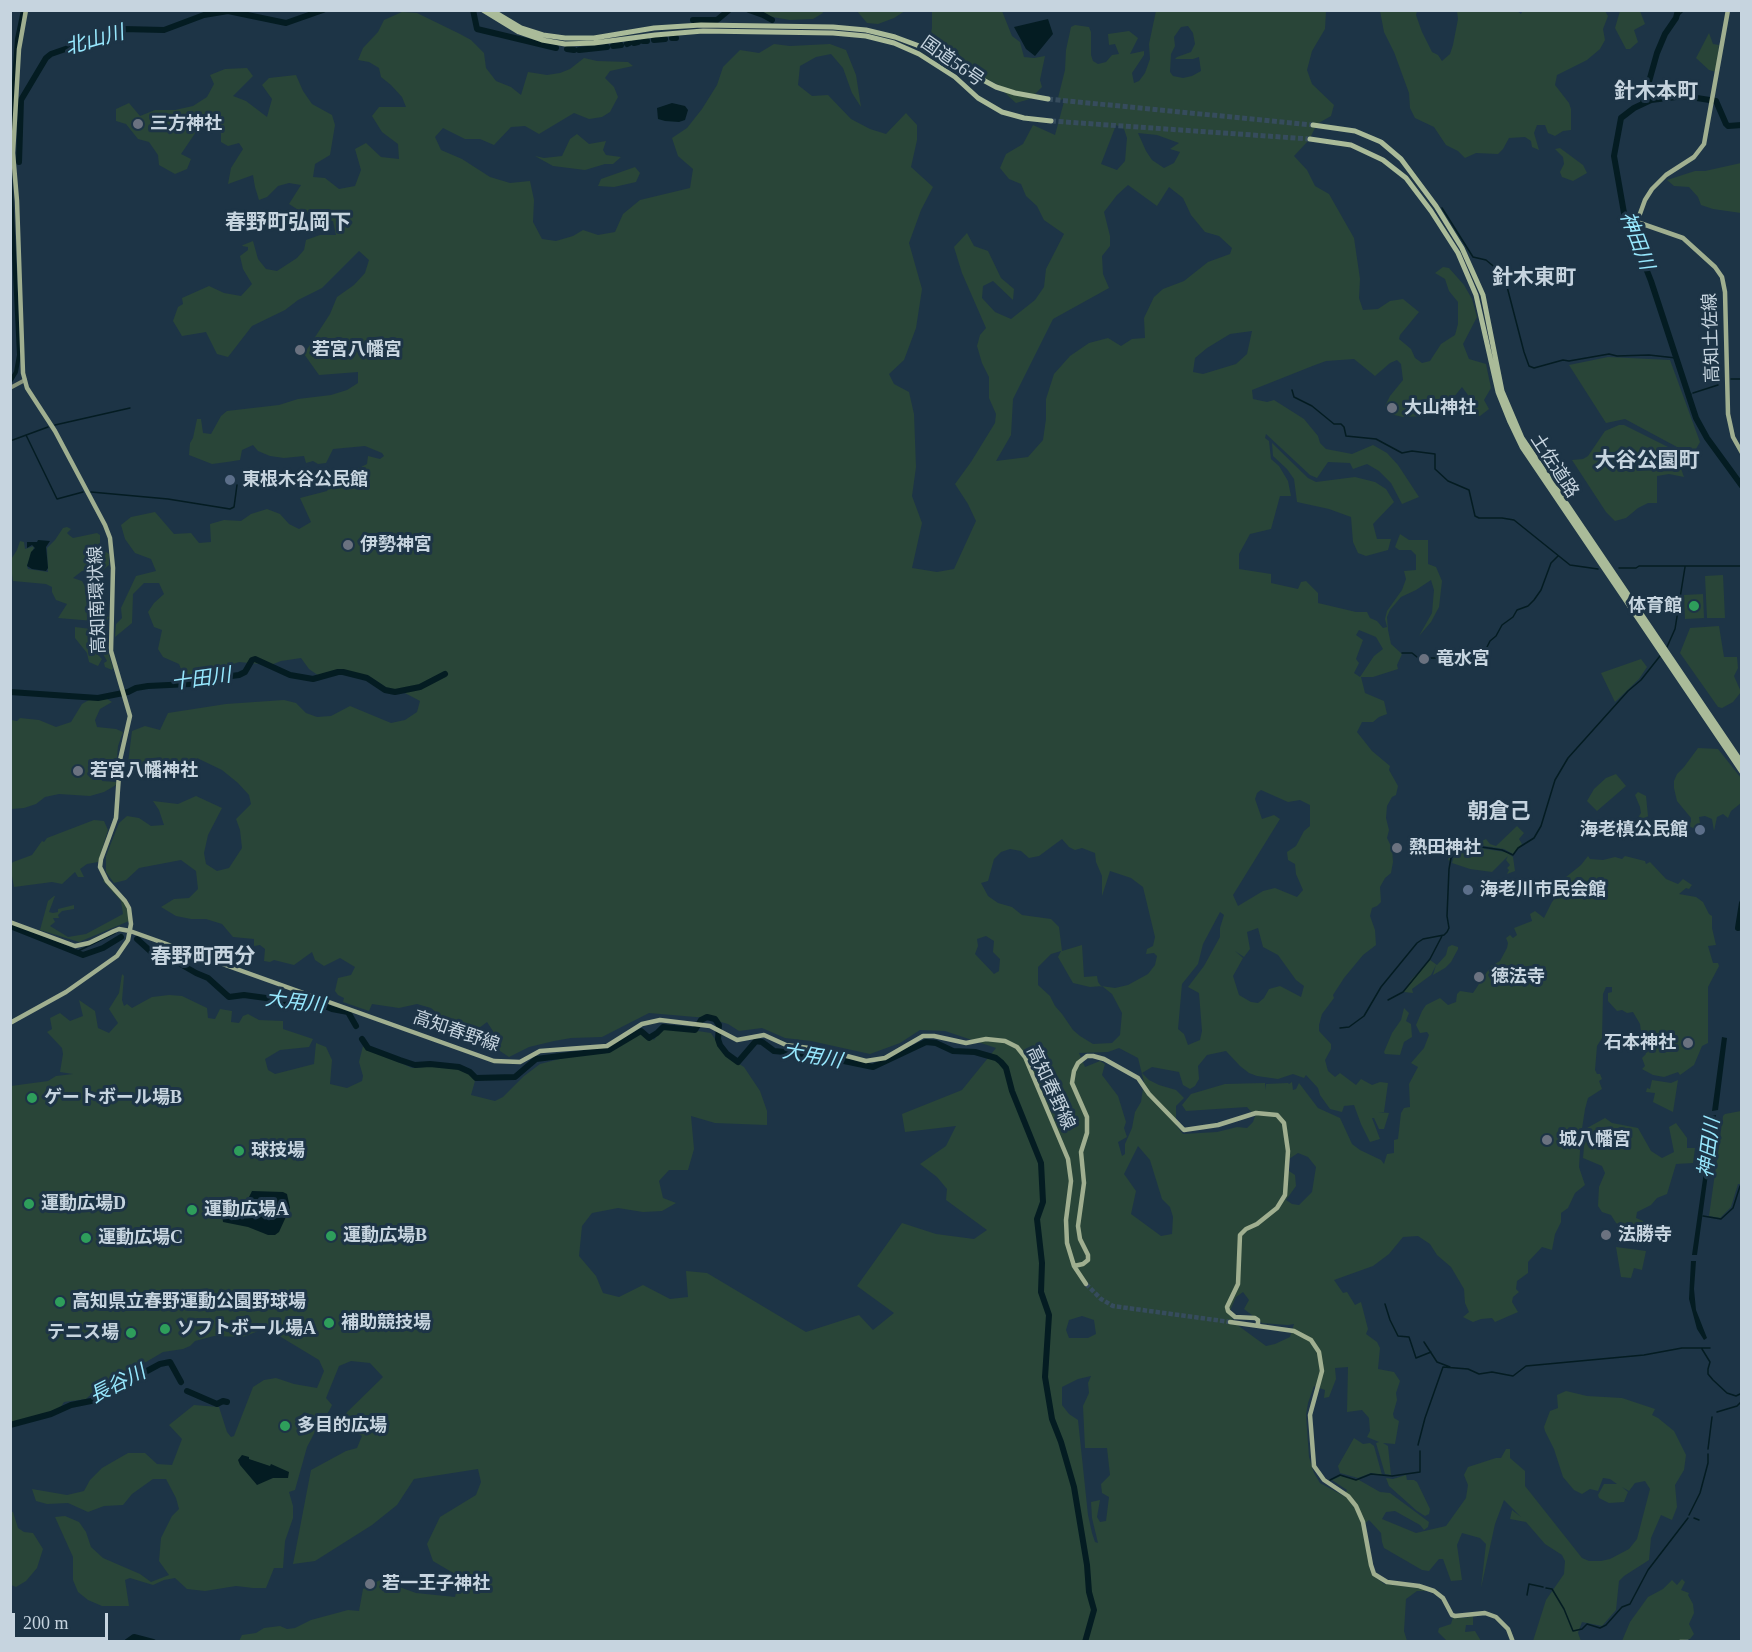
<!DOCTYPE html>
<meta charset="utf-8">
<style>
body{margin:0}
#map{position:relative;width:1752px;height:1652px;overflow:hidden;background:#1d3446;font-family:"Times New Roman",serif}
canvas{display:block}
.frame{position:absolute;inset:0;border:12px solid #c6d4df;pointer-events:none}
.scale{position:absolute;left:12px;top:1613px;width:96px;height:27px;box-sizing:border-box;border:3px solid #c6d4df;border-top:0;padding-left:8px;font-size:18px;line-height:21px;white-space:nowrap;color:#c6d4df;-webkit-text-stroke:4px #1d3446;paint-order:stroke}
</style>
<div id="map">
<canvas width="1752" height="1652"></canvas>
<div class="frame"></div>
<div class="scale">200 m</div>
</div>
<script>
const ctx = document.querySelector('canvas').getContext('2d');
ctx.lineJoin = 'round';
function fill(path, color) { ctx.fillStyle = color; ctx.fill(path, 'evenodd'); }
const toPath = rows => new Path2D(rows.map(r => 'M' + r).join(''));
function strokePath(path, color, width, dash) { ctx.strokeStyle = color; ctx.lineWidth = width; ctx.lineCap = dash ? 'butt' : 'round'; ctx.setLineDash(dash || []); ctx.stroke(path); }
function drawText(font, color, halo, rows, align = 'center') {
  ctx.font = font + ' "Times New Roman","Noto Sans JP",serif'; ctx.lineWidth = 6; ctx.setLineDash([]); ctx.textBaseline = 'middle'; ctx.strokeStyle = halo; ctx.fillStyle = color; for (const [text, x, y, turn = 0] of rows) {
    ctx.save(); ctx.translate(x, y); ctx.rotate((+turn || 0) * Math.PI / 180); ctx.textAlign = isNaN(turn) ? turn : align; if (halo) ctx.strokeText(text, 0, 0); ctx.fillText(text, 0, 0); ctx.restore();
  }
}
fill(toPath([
 [1516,10,1521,14,1523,10,1605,11,1608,16,1603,29,1605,40,1600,49,1587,60,1557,75,1555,85,1569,103,1571,109,1571,130,1563,131,1555,136,1548,133,1545,125,1537,125,1534,133,1539,150,1532,147,1531,141,1525,137,1509,138,1503,149,1498,154,1476,153,1465,158,1458,151,1446,145,1434,127,1415,118,1410,108,1409,93,1394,52,1384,32,1380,11,1417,11,1416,15,1422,32,1432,52,1438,55,1442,61,1450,54,1453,45,1458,19,1457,11],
 [822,11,823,13,813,19,790,20,767,16,756,11],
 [857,11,905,11,894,18,878,24,867,23],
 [932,11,1002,11,1012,36,1020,42,1024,57,1034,58,1045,56,1040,80,1042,87,1030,99,1016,103,1005,93,1002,87,928,48,932,28],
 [1156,11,1326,11,1325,29,1312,51,1307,70,1312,84,1334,105,1331,116,1317,124,1309,140,1294,156,1307,170,1315,186,1329,194,1354,238,1360,279,1359,298,1363,310,1378,309,1390,301,1403,299,1419,312,1400,335,1399,339,1411,349,1415,358,1422,363,1430,361,1441,344,1455,335,1458,324,1458,302,1449,291,1445,279,1435,273,1443,267,1449,268,1464,285,1472,299,1477,317,1463,344,1469,359,1486,364,1491,388,1484,400,1489,409,1480,416,1468,415,1471,408,1465,405,1468,395,1462,387,1445,408,1437,415,1434,409,1428,412,1428,416,1403,417,1390,414,1385,406,1390,396,1403,380,1401,364,1397,360,1390,363,1375,376,1354,359,1326,361,1315,365,1252,390,1253,399,1267,402,1274,400,1304,419,1318,436,1320,443,1326,449,1352,454,1373,445,1387,453,1398,465,1419,497,1402,504,1391,483,1379,471,1367,464,1353,469,1350,463,1328,462,1317,478,1310,475,1266,434,1265,438,1269,441,1271,459,1279,466,1288,481,1291,496,1280,496,1271,529,1250,534,1239,554,1239,569,1271,574,1271,583,1298,589,1301,582,1306,581,1318,593,1318,603,1356,612,1367,612,1370,618,1377,621,1383,628,1387,627,1385,619,1387,611,1402,590,1406,579,1404,571,1416,570,1416,555,1411,550,1399,550,1395,547,1400,534,1409,540,1428,540,1428,564,1436,567,1442,581,1439,607,1431,622,1419,636,1432,613,1434,590,1431,580,1416,590,1401,597,1390,610,1387,617,1388,630,1391,644,1402,654,1397,665,1398,669,1373,677,1361,677,1365,693,1384,701,1387,714,1379,717,1373,722,1362,722,1357,732,1372,751,1390,766,1389,770,1398,786,1396,795,1392,797,1387,806,1386,818,1389,830,1387,838,1392,848,1393,862,1391,873,1385,878,1380,887,1381,902,1377,906,1372,908,1370,916,1375,930,1376,945,1363,955,1344,978,1333,995,1334,998,1322,1014,1319,1025,1319,1031,1331,1044,1331,1049,1325,1060,1328,1071,1335,1077,1340,1073,1356,1085,1361,1079,1372,1085,1380,1082,1388,1083,1384,1112,1378,1112,1389,1113,1384,1129,1379,1129,1374,1118,1372,1118,1380,1139,1370,1142,1361,1124,1354,1105,1344,1106,1342,1112,1330,1109,1320,1095,1318,1088,1306,1075,1304,1078,1293,1074,1278,1079,1257,1076,1249,1073,1240,1066,1226,1051,1207,1055,1198,1066,1199,1079,1195,1086,1190,1089,1183,1085,1179,1072,1152,1067,1142,1073,1149,1080,1159,1085,1176,1090,1184,1098,1176,1106,1176,1125,1183,1134,1217,1132,1237,1127,1247,1128,1253,1122,1255,1116,1247,1107,1186,1111,1182,1105,1191,1094,1225,1084,1265,1083,1265,1090,1266,1084,1288,1083,1289,1084,1292,1082,1293,1090,1296,1089,1299,1083,1318,1108,1340,1118,1352,1144,1360,1150,1381,1160,1384,1164,1387,1154,1394,1153,1394,1140,1398,1139,1401,1113,1404,1108,1410,1107,1409,1084,1418,1067,1411,1063,1424,1048,1429,1035,1427,1032,1420,1033,1416,1025,1422,1011,1426,1005,1440,998,1448,1005,1456,1002,1457,994,1460,991,1473,993,1491,966,1500,961,1507,948,1508,943,1506,938,1510,935,1513,938,1517,935,1514,928,1532,921,1530,914,1535,911,1544,918,1552,902,1568,881,1566,877,1581,865,1588,856,1590,859,1603,860,1615,857,1622,859,1625,856,1645,861,1646,864,1650,862,1666,879,1678,884,1683,879,1692,885,1689,889,1686,888,1679,894,1696,897,1703,902,1709,914,1712,916,1712,928,1716,945,1708,946,1713,963,1718,963,1719,966,1708,987,1708,1043,1702,1046,1694,1065,1680,1075,1678,1072,1664,1077,1653,1075,1642,1069,1645,1066,1642,1058,1646,1054,1643,1047,1640,1024,1633,1012,1627,1013,1622,1010,1617,1011,1608,1001,1608,993,1612,992,1612,987,1606,987,1603,994,1602,1038,1597,1046,1595,1070,1597,1074,1600,1074,1602,1079,1599,1081,1602,1089,1588,1098,1585,1109,1581,1135,1579,1167,1585,1185,1575,1193,1568,1208,1561,1213,1561,1222,1555,1234,1552,1250,1542,1247,1528,1262,1528,1273,1517,1281,1516,1289,1519,1292,1513,1297,1512,1302,1518,1312,1495,1322,1492,1318,1481,1319,1473,1322,1463,1317,1469,1312,1465,1303,1464,1289,1451,1267,1437,1255,1430,1244,1418,1236,1403,1237,1389,1254,1373,1266,1334,1280,1343,1293,1347,1292,1355,1305,1361,1302,1368,1329,1366,1334,1377,1342,1380,1348,1378,1369,1394,1372,1400,1381,1396,1393,1397,1400,1393,1414,1394,1418,1399,1421,1395,1444,1383,1443,1388,1446,1391,1475,1385,1474,1376,1443,1379,1442,1367,1437,1370,1431,1369,1418,1362,1410,1347,1412,1348,1367,1335,1368,1336,1379,1329,1397,1324,1398,1325,1390,1314,1386,1308,1403,1306,1415,1309,1457,1314,1473,1320,1483,1344,1496,1347,1490,1332,1480,1341,1476,1359,1480,1380,1492,1390,1493,1429,1522,1428,1527,1424,1530,1420,1525,1395,1511,1386,1512,1382,1519,1416,1533,1446,1526,1466,1498,1468,1485,1464,1475,1468,1467,1496,1458,1501,1458,1506,1449,1510,1449,1510,1458,1525,1471,1525,1486,1582,1558,1589,1561,1601,1561,1610,1559,1629,1549,1637,1539,1650,1489,1645,1481,1635,1483,1629,1491,1622,1487,1628,1492,1624,1502,1609,1503,1599,1498,1598,1495,1604,1484,1617,1484,1610,1479,1603,1478,1598,1491,1590,1489,1582,1494,1574,1490,1563,1477,1554,1449,1545,1431,1544,1427,1550,1411,1558,1408,1557,1395,1566,1391,1587,1396,1622,1398,1655,1409,1652,1415,1658,1418,1674,1431,1686,1455,1684,1470,1675,1485,1677,1507,1672,1520,1661,1515,1651,1538,1649,1560,1624,1576,1619,1581,1616,1610,1602,1626,1582,1622,1578,1633,1581,1641,1533,1641,1546,1600,1564,1574,1565,1561,1562,1555,1545,1544,1526,1522,1510,1519,1512,1510,1521,1517,1504,1500,1495,1524,1481,1588,1486,1544,1480,1538,1462,1533,1457,1545,1462,1580,1451,1581,1443,1559,1439,1559,1429,1571,1422,1570,1384,1548,1382,1542,1381,1533,1369,1520,1364,1524,1371,1573,1384,1584,1426,1589,1427,1591,1417,1591,1406,1599,1404,1631,1407,1641,239,1641,242,1635,256,1633,264,1628,280,1626,287,1629,295,1628,311,1620,348,1610,359,1611,363,1589,380,1580,416,1593,455,1597,460,1577,433,1561,427,1544,440,1517,476,1495,481,1482,478,1469,414,1479,397,1505,372,1525,315,1561,293,1564,311,1470,346,1451,357,1448,362,1436,338,1421,383,1377,370,1363,351,1361,339,1366,326,1398,332,1405,329,1411,317,1428,307,1447,295,1490,289,1492,293,1506,293,1518,285,1541,283,1568,274,1568,266,1588,253,1588,236,1586,205,1591,187,1589,175,1578,164,1580,153,1585,130,1578,125,1580,129,1606,102,1606,88,1600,78,1592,73,1580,73,1557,55,1517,65,1516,79,1522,86,1532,91,1547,103,1558,140,1574,151,1582,169,1575,159,1561,161,1538,172,1516,179,1509,176,1498,166,1479,153,1479,132,1494,123,1505,104,1506,88,1512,68,1503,47,1504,36,1501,32,1489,67,1495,84,1491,90,1480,102,1468,128,1453,145,1453,157,1464,172,1465,182,1439,169,1425,194,1405,219,1407,227,1432,231,1437,234,1436,253,1387,264,1380,276,1378,294,1384,317,1388,324,1371,319,1360,266,1328,243,1337,214,1336,195,1341,190,1346,183,1349,163,1352,146,1362,131,1366,114,1382,99,1387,86,1399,64,1402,59,1410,11,1423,11,1086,48,1081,56,1076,73,1074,60,1072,63,1054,62,1048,47,1032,52,1029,50,1018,60,1013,70,1021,83,1016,79,1000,95,1011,98,1028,109,1033,118,1023,109,1009,119,993,122,974,124,976,122,1000,124,1006,127,1004,132,1008,152,997,169,995,182,996,207,1008,208,1018,215,1019,220,1009,232,1011,231,1022,239,1023,243,1016,248,1014,259,1020,283,1021,283,1029,313,1039,309,1047,280,1050,265,1059,268,1070,275,1074,314,1064,316,1043,326,1047,332,1060,330,1084,347,1088,362,1081,363,1076,359,1062,363,1046,412,1068,439,1066,457,1068,469,1074,475,1081,471,1095,495,1101,503,1097,524,1076,540,1064,571,1056,606,1053,632,1039,642,1030,654,1040,664,1026,711,1033,725,1055,744,1067,760,1091,767,1111,767,1125,715,1123,691,1116,694,1149,688,1170,669,1170,659,1181,663,1198,676,1203,662,1211,643,1212,618,1208,592,1213,582,1226,579,1256,596,1276,603,1293,619,1297,643,1285,670,1299,688,1297,686,1271,707,1273,806,1332,859,1315,873,1330,894,1313,857,1286,902,1223,936,1234,974,1239,987,1230,946,1200,947,1189,937,1177,920,1164,946,1146,956,1126,905,1132,902,1114,962,1090,996,1048,945,1031,920,1030,900,1043,870,1054,811,1041,785,1038,762,1028,739,1031,728,1024,707,1018,649,1013,602,1037,571,1038,554,1041,529,1047,509,1057,497,1049,493,1031,487,1022,463,1040,452,1034,443,1018,431,1008,417,1004,399,1008,372,1004,369,1011,343,1002,344,998,338,995,335,991,338,978,351,975,355,967,340,958,324,966,315,960,312,952,294,965,274,960,270,962,264,961,265,949,260,945,254,946,254,939,233,937,222,924,206,919,191,919,176,916,161,907,174,899,189,898,198,889,196,871,181,860,139,868,126,880,114,883,106,872,106,856,119,823,127,816,139,818,151,826,164,825,159,810,153,801,178,804,196,796,222,808,208,835,204,853,206,864,217,871,229,868,242,848,240,830,236,819,251,804,249,795,238,783,222,770,197,758,192,767,176,768,159,767,144,772,133,768,128,763,132,731,145,726,160,730,168,713,226,704,284,700,296,703,306,713,317,717,331,716,350,706,391,723,405,720,417,712,420,701,403,692,387,688,372,678,355,674,319,676,309,669,301,658,281,661,271,665,239,662,207,673,196,680,185,679,179,664,163,657,158,649,162,630,154,627,148,612,154,603,164,594,159,583,144,583,133,594,132,623,115,637,116,624,122,618,121,608,136,576,156,571,151,559,135,553,125,539,121,525,131,517,155,512,174,534,191,533,199,543,211,542,210,524,224,520,241,521,251,514,267,509,280,514,289,524,299,529,311,522,300,498,327,491,332,482,367,464,368,456,380,459,384,456,382,453,365,446,333,449,326,463,318,464,313,461,306,463,304,456,284,458,270,456,258,451,253,445,242,450,240,460,227,462,212,464,189,455,190,443,193,438,197,419,201,419,203,433,211,434,221,416,227,411,279,405,298,399,331,395,347,390,358,383,358,372,319,375,304,354,330,314,337,297,354,285,365,273,369,260,359,251,322,288,298,300,285,310,252,326,228,357,217,354,206,332,182,336,173,321,178,307,183,304,182,298,209,286,224,293,241,296,252,284,243,269,240,256,248,250,248,247,242,246,243,245,253,241,258,259,266,269,277,271,297,258,304,250,306,240,320,235,336,235,333,221,321,222,311,213,300,211,289,204,301,185,289,183,278,186,267,197,259,200,255,187,253,175,228,184,231,168,243,149,239,143,228,146,221,142,221,133,213,123,200,126,181,154,191,159,187,169,175,174,159,165,158,155,149,142,138,139,126,124,116,121,116,109,129,103,140,116,155,110,175,110,193,106,207,97,214,84,210,75,225,69,247,68,253,76,233,96,246,101,267,117,272,99,262,85,269,78,296,75,303,91,312,104,332,115,335,125,330,155,315,164,313,177,325,178,339,189,355,186,361,170,355,149,366,143,381,157,399,159,398,144,382,132,372,116,379,107,406,107,402,97,391,85,381,77,379,68,369,62,358,60,363,48,378,32,384,20,402,12,417,13,460,34,471,40,484,53,486,68,496,81,511,87,521,95,528,72,547,75,560,73,570,69,584,58,597,61,628,62,633,66,610,71,605,78,614,87,618,97,610,112,602,117,589,119,574,113,539,134,525,126,511,127,494,145,480,139,465,139,443,128,435,137,441,150,462,159,490,177,510,183,530,181,534,200,533,222,542,239,556,241,573,236,583,230,598,235,615,232,623,214,640,200,690,188,693,169,678,156,672,138,687,128,702,109,717,85,723,67,740,50,759,53,774,44,790,46,830,44,846,50,856,75,861,107,852,93,843,68,831,54,816,57,800,66,798,85,812,96,828,95,851,119,870,129,886,134,906,113,917,125,917,140,911,167,933,187,921,210,909,243,922,289,916,328,904,360,889,374,894,384,909,392,914,414,916,467,912,496,922,523,912,568,937,572,954,569,976,521,968,504,955,484,971,462,995,423,996,414,989,398,989,377,982,363,977,346,980,335,986,328,962,273,954,247,967,233,974,246,988,251,1001,278,1014,289,1013,300,993,281,983,286,982,298,995,312,1011,319,1035,300,1044,287,1046,269,1064,234,1044,220,1037,206,1026,196,1021,184,1009,179,1000,168,1006,154,1023,144,1033,125,1055,135,1065,98,1057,102,1065,70,1066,50,1071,27,1075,25,1089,27,1091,32,1091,55,1093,61,1098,64,1106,62,1112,55,1119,54,1115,44,1109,45,1108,34,1129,31,1138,38,1130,54,1144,51,1144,55,1132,73,1134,83,1139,81,1145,73,1150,59,1149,44],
 [1188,26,1193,33,1195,44,1191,52,1177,57,1175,59,1193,59,1199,57,1201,71,1192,76,1183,78,1173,76,1170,72,1171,54,1175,46,1174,37,1181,27],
 [1116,125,1124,129,1127,138,1125,161,1117,170,1101,164],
 [1138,133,1157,135,1179,143,1170,149,1180,152,1174,163,1164,168,1152,160,1146,151],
 [1128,185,1157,206,1169,187,1183,198,1191,215,1205,232,1219,236,1232,248,1230,254,1208,262,1184,281,1163,289,1154,297,1144,318,1145,338,1132,339,1121,346,1108,338,1089,343,1070,356,1054,374,1046,399,1046,419,1043,440,1028,457,996,461,1011,435,1013,399,1053,319,1109,288,1103,274,1102,256,1110,246,1110,236,1104,212,1117,195],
 [1252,331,1247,354,1236,364,1203,374,1193,372,1195,358,1207,348,1230,334],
 [1359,630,1376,637,1383,649,1374,656,1360,677,1354,673,1359,663,1356,659,1363,640,1356,635],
 [1261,790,1288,802,1300,800,1310,805,1310,826,1304,831,1296,846,1287,852,1288,860,1295,864,1296,874,1303,890,1297,897,1275,888,1263,891,1238,906,1233,895,1280,819,1274,815,1262,819,1255,799,1257,793],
 [1062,839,1069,847,1075,850,1082,848,1095,853,1096,862,1102,876,1102,896,1110,871,1131,878,1143,887,1155,937,1153,946,1147,949,1146,954,1154,953,1157,956,1155,965,1148,974,1128,985,1115,988,1101,986,1098,982,1097,976,1084,977,1082,945,1062,951,1059,927,1051,919,1022,915,1012,907,998,903,988,896,981,883,988,881,994,859,1001,852,1010,849,1021,851,1029,858,1039,856],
 [1220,912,1224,915,1220,928,1220,937,1204,966,1188,987,1199,993,1202,1031,1200,1040,1188,1045,1184,1034,1178,1029,1182,984,1198,964,1203,944],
 [1258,928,1263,947,1278,955,1296,980,1304,986,1301,997,1280,986,1269,989,1264,998,1258,1003,1251,1002,1239,995,1233,976,1243,958,1235,951,1244,957,1250,949,1247,932],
 [986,936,994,941,993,952,1000,959,999,971,994,974,975,954,978,946,977,939],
 [1061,951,1058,957,1073,983,1090,987,1102,986,1112,994,1122,1013,1120,1035,1112,1043,1093,1044,1080,1036,1073,1030,1062,1014,1055,1006,1050,996,1038,985,1038,967,1051,954],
 [1119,1048,1138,1058,1144,1082,1141,1102,1135,1112,1132,1128,1125,1144,1125,1154,1122,1156,1118,1142,1127,1137,1124,1128,1126,1122,1118,1096,1102,1075,1105,1064,1100,1061,1085,1067,1079,1053,1108,1052],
 [1138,1146,1150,1160,1162,1199,1170,1207,1173,1217,1172,1234,1161,1236,1131,1214,1136,1191,1124,1174],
 [1298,1153,1308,1157,1316,1167,1312,1192,1299,1205,1292,1204,1286,1200,1296,1186,1295,1175,1286,1169,1289,1159],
 [1243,1292,1249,1300,1244,1309,1262,1323,1288,1325,1294,1324,1290,1337,1275,1344,1266,1346,1236,1324,1229,1313,1236,1297],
 [1082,1316,1094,1320,1096,1334,1088,1338,1069,1338,1066,1330,1069,1320],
 [1091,1376,1088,1383,1089,1393,1083,1406,1085,1448,1107,1448,1110,1475,1101,1484,1102,1493,1109,1497,1106,1521,1100,1522,1097,1517,1100,1500,1091,1502,1092,1518,1098,1543,1095,1542,1092,1533,1088,1515,1078,1420,1069,1414,1062,1405,1062,1387,1078,1379],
 [1620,11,1640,11,1645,24,1634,30,1638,42,1630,49,1626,49,1615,28],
 [1709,33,1713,44,1719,45,1716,72,1709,70,1696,58],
 [577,134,589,144,606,141,603,150,606,155,621,157,613,164,605,164,585,170,553,166,535,156,544,158,562,156,570,139],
 [1560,148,1583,165,1587,173,1573,181,1562,177,1560,172,1564,164,1563,157,1555,149],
 [1741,163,1741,213,1713,209,1701,205,1698,197,1689,187,1674,186,1667,180,1695,171,1705,171],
 [635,167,640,173,636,182,614,187,598,186,601,179],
 [1608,357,1670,360,1700,442,1686,466,1677,447,1625,419,1606,423,1569,365],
 [1619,425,1624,425,1672,449,1676,455,1684,477,1669,474,1657,476,1657,503,1648,503,1638,508,1626,518,1615,521,1606,512,1572,460,1583,459,1588,456,1605,431],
 [1272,443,1308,478,1316,482,1355,477,1375,482,1386,489,1394,502,1373,524,1377,539,1391,539,1388,550,1366,556,1358,553,1353,542,1351,517,1329,509,1297,502,1294,479,1287,469,1273,456],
 [67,527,71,529,67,533,69,535,73,538,97,533,100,535,100,548,109,554,109,565,103,570,82,571,73,578,82,581,87,590,99,602,98,612,109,617,106,622,58,618,67,604,56,600,52,592,52,587,46,584,13,581,10,561,17,550,20,541,24,542,25,549,34,546,31,558,27,565,28,569,48,572,47,548,55,540,63,528],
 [1723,575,1725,618,1707,618,1705,576],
 [1703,594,1704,618,1685,619,1684,595],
 [1719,626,1724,657,1737,657,1738,668,1734,676,1741,692,1733,702,1722,708,1718,707,1680,653,1690,628],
 [75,627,106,631,107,649,113,668,112,670,105,667,104,663,107,661,102,652,98,655,102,659,98,666,89,662,87,653,75,638],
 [1641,659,1647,667,1639,679,1615,702,1601,673],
 [94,697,104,697,112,702,100,709,95,720,97,727,116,729,123,732,118,746,116,769,101,773,102,781,116,782,116,785,104,792,90,796,59,794,45,797,36,804,24,808,11,809,11,720,17,721,20,718,39,720,56,727,71,722,82,704],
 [1698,748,1718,749,1741,778,1741,803,1731,811,1728,818,1723,814,1717,817,1714,831,1712,819,1705,816,1699,817,1700,823,1697,830,1687,825,1691,822,1691,818,1677,801,1674,788,1674,781,1677,774,1684,767],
 [1616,774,1626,786,1597,811,1587,801,1594,789,1606,778],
 [1638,792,1646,796,1648,816,1645,820,1650,827,1639,832,1632,827,1641,813,1640,807,1635,795],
 [94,820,104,821,108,830,98,862,87,864,80,869,84,877,78,877,75,872,62,884,52,882,14,887,10,865,13,862,32,855,42,841,44,842,47,838],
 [1517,826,1524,833,1519,839,1522,844,1513,854,1504,849,1466,843,1454,853,1449,861,1448,859,1457,845,1464,840,1480,842,1486,839,1490,844,1496,846],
 [1464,846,1506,852,1513,857,1515,871,1507,874,1509,870,1507,868,1510,865,1506,860,1508,856,1492,872,1470,869,1452,863,1454,856],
 [105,879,125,903,130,917,129,921,79,942,40,930,48,901,54,896,55,896,49,912,53,913,58,912,58,909,74,905,74,909,62,911,58,915,59,918,53,918,55,922,50,926,68,937,86,934,123,914,121,901,103,881],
 [1452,945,1458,947,1458,949,1451,962,1445,968,1433,975,1436,965,1431,975,1412,989,1413,993,1404,992,1411,980,1430,960,1437,965,1446,955,1448,947],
 [1404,1008,1409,1013,1406,1021,1411,1024,1412,1037,1404,1042,1400,1055,1385,1054,1384,1052,1392,1033,1401,1020],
 [1652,1080,1671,1083,1678,1080,1673,1112,1653,1102,1655,1093,1646,1092,1647,1088,1650,1089],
 [1741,1111,1741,1184,1738,1184,1731,1207,1720,1218,1709,1216,1723,1116,1725,1114],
 [1605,1118,1612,1123,1638,1128,1651,1151,1662,1158,1674,1152,1669,1127,1676,1123,1687,1138,1687,1148,1695,1148,1693,1163,1676,1164,1667,1194,1657,1198,1651,1205,1637,1212,1636,1218,1643,1221,1648,1230,1639,1231,1616,1223,1611,1215,1602,1212,1598,1206,1599,1187,1605,1173,1602,1166,1583,1158,1585,1136,1587,1128],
 [1616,1247,1646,1251,1642,1270,1634,1268,1631,1278,1621,1277],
 [1354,1438,1363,1444,1370,1443,1374,1446,1382,1475,1371,1473,1358,1478,1340,1473,1338,1466],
 [1406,1475,1407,1480,1414,1480,1417,1482,1430,1509,1429,1514,1425,1516,1417,1511,1389,1486,1386,1478,1393,1479],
 [10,1511,13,1512,18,1528,24,1532,33,1533,43,1549,37,1568,26,1581,16,1587,11,1585],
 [1682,1579,1685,1582,1681,1590,1689,1593,1688,1595,1693,1604,1694,1613,1689,1624,1694,1634,1690,1639,1670,1642,1622,1641,1630,1622,1648,1597,1663,1589,1672,1580,1677,1585],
 [1473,1616,1473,1625,1466,1625,1465,1632,1475,1631,1481,1641,1447,1641,1438,1632,1439,1628,1451,1624,1453,1617,1465,1618]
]), '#294538');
fill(toPath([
 [1048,19,1053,34,1035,56,1026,49,1014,27],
 [672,103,685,106,688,110,685,120,679,122,665,121,658,119,657,108],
 [38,540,50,541,46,547,48,568,46,571,32,569,27,566,31,552,35,548,32,545,27,548,27,542,37,542],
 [1722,1037,1727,1038,1718,1110,1712,1111],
 [1716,1115,1697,1255,1692,1255,1712,1116],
 [252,1191,283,1192,287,1194,290,1208,279,1232,275,1235,268,1235,248,1227,223,1222,221,1206,246,1203],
 [1691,1261,1696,1261,1694,1289,1696,1310,1707,1338,1704,1340,1697,1329,1689,1299],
 [242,1455,249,1457,249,1459,270,1466,271,1464,289,1472,288,1478,273,1478,257,1485,240,1465,238,1460]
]), '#041c22');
strokePath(toPath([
 [228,11,229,10],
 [1676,18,1684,10],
 [1442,208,1473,257,1486,260,1504,275,1524,352,1529,366,1534,368,1563,360,1569,361,1609,354,1617,356,1649,355,1676,358],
 [1731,379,1742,379],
 [1292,390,1294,397,1312,406,1334,424,1341,424,1344,427,1346,436,1376,439,1402,453,1412,451,1435,454,1435,469,1448,481,1469,490,1475,516,1479,518,1502,518,1514,520,1570,565,1598,569],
 [1693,393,1718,385],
 [1689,395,1691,394],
 [55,425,130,408],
 [26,435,57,499,83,492],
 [10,441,48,427],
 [91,492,168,499,230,509,234,507,237,485],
 [1619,568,1636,568,1639,566,1742,566],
 [1667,647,1675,629,1685,567],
 [1402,653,1412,653,1417,657],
 [1420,655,1427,658,1479,658,1485,651,1490,641,1496,636,1502,625,1513,617,1517,610,1528,606,1534,600,1541,590,1551,563,1558,556],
 [74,953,115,933],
 [1388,1000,1403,992,1430,959,1442,936],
 [1340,1028,1349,1027,1364,1016,1381,987,1417,943,1423,939,1444,935,1447,932,1449,928,1447,916,1449,869,1451,858,1455,853,1464,845,1468,845,1502,850,1513,855,1518,848,1534,838,1541,826,1555,780,1568,758,1628,691,1641,680,1660,656],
 [1703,1216,1721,1219,1733,1208,1740,1186,1742,1186],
 [1385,1304,1390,1320,1398,1336,1409,1337,1416,1358,1431,1352],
 [1424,1342,1437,1362,1450,1367],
 [1702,1349,1710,1362,1708,1369,1708,1374,1713,1380,1727,1393,1736,1396,1742,1393],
 [1717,1412,1737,1406,1742,1401],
 [1418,1445,1425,1418,1443,1367,1468,1369,1479,1374,1492,1372,1513,1376,1526,1366,1644,1355,1682,1348,1710,1348],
 [1708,1449,1712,1417],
 [1330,1480,1340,1475,1356,1480,1371,1474,1392,1476,1420,1472,1420,1451],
 [1689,1515,1700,1493,1708,1463,1708,1454],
 [1694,1518,1699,1520],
 [1546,1588,1552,1589,1564,1609,1573,1631,1582,1629,1587,1624,1600,1628,1606,1625,1622,1607,1630,1604,1648,1570,1688,1518],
 [1527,1595,1529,1584,1543,1587]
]), '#041c22', 1.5);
strokePath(toPath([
 [10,138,17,39,23,10],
 [10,172,19,355,16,372,10,382]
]), '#041c22', 4);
strokePath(toPath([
 [473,10,477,29,556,48],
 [749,10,763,15,772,20],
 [693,20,717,20,729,10],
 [672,38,676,38],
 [654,40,665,39],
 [643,41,647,41],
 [634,43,638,42],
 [627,44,629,43],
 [613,46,621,45],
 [567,49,574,50],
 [579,50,607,47],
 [1643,103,1657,53,1665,34,1676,18,1678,10],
 [1742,125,1728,126,1726,124,1716,101,1684,96,1651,100,1634,108,1621,118,1614,156,1624,213,1651,281,1696,418,1707,438,1742,486],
 [19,162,21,100,46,58,51,54,123,29,164,30,204,15,228,11,286,23,323,10],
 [10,692,98,698,128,692,136,688,148,686,190,684,201,680,239,675,245,672,252,660,255,659,290,675,313,679,338,672,343,672,367,678,385,690,395,692,420,687,445,674],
 [10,926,83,955,103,948,121,937],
 [1738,928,1742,903],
 [137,939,159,959,177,962,196,973,208,978,229,997,244,995,266,998,283,1005,316,1002,332,1009,348,1012,356,1026],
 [362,1039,368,1048,400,1060,415,1065,430,1064,459,1067,470,1072,476,1078,515,1077,536,1059,609,1050,641,1031,649,1038,657,1033,663,1027,695,1030,701,1020,707,1017,715,1019,719,1025,718,1039,720,1045,727,1054,738,1062,756,1041,762,1042,774,1051,815,1055,873,1067,926,1042,936,1043,953,1051,975,1052,996,1058,1001,1062,1006,1068,1012,1091,1041,1163,1043,1202,1037,1219,1042,1263,1041,1292,1049,1315,1045,1377,1052,1419,1061,1442,1074,1487,1087,1565,1089,1592,1094,1610,1085,1642],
 [187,1391,217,1404,223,1401,227,1402],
 [10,1425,51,1414,71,1405,91,1401,108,1393,125,1378,147,1371,160,1364,170,1362,181,1382],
 [127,1642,134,1637,153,1642]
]), '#041c22', 6);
strokePath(toPath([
 [1086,1284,1101,1299,1113,1306,1230,1322]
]), '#364c5d', 4.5, [4.5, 2]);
strokePath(toPath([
 [1048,99,1313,125],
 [1051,121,1310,139]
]), '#364c5d', 5, [5, 2.5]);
strokePath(toPath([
 [10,388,25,380]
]), '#88947c', 4);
strokePath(toPath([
 [1728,10,1704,144,1694,157,1666,175,1652,189,1645,200,1637,222,1683,238,1715,267,1722,277,1725,292,1728,414,1733,437,1742,453],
 [10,922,75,946,89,943,114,931,119,929,130,931,494,1061,520,1062,540,1051,607,1046,642,1024,660,1020,710,1026,737,1040,764,1035,786,1045,824,1050,866,1061,885,1058,923,1036,934,1036,966,1043,986,1039,1005,1041,1017,1047,1025,1057,1068,1159,1071,1181,1066,1220,1067,1243,1074,1266,1086,1284],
 [10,1023,66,992,117,956,128,940,131,924,129,908,125,901,107,881,100,867,101,859,116,818,120,760,130,716,111,651,113,568,110,538,105,525,55,431,27,388,23,373,17,201,13,153,19,49,26,10],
 [1074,1266,1083,1264,1088,1260,1088,1255,1080,1239,1078,1226,1084,1183,1081,1152,1087,1133,1087,1117,1072,1083,1074,1071,1078,1063,1087,1056,1093,1056,1104,1059,1138,1078,1149,1094,1184,1130,1218,1125,1256,1113,1277,1115,1284,1123,1288,1151,1285,1195,1277,1208,1257,1224,1246,1229,1240,1235,1238,1284,1227,1307,1228,1311,1235,1317,1255,1318,1258,1320,1258,1326],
 [1230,1322,1294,1331,1311,1340,1319,1352,1322,1371,1310,1415,1314,1466,1324,1480,1348,1496,1356,1506,1363,1522,1371,1565,1374,1574,1387,1582,1419,1586,1434,1591,1443,1598,1452,1615,1455,1616,1485,1613,1496,1617,1508,1629,1513,1642],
 [1680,1642,1688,1642]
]), '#a0af90', 4.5);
strokePath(toPath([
 [483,10,519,32,542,40,565,44,594,43,655,35,703,31,833,33,866,36,894,43,919,54,955,77,978,98,1002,112,1024,118,1051,121],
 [491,10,521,28,543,35,565,38,594,38,654,28,701,25,833,27,866,30,895,37,922,47,996,87,1015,93,1048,99],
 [1313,125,1355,131,1381,142,1401,159,1436,206,1462,248,1483,295,1502,391,1522,438,1742,763],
 [1310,139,1351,145,1383,160,1406,178,1431,211,1458,253,1476,295,1498,392,1510,422,1522,447,1742,772]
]), '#ab9', 5);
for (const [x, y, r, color] of [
 [138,124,6,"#6b7280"],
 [300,350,6,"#6b7280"],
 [1392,408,6,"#6b7280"],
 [230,480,6,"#5c6f8a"],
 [348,545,6,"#6b7280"],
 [1694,606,6,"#2e9e5b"],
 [1424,659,6,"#6b7280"],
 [78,771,6,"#6b7280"],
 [1700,830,6,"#5c6f8a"],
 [1397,848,6,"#6b7280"],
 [1468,890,6,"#5c6f8a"],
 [1479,977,6,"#6b7280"],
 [1688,1043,6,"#6b7280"],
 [32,1098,6,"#2e9e5b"],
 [1547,1140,6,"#6b7280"],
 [239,1151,6,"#2e9e5b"],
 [29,1204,6,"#2e9e5b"],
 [192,1210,6,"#2e9e5b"],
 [1606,1235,6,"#6b7280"],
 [331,1236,6,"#2e9e5b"],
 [86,1238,6,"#2e9e5b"],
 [60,1302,6,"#2e9e5b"],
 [329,1323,6,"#2e9e5b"],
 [165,1329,6,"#2e9e5b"],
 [131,1333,6,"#2e9e5b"],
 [285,1426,6,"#2e9e5b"],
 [370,1584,6,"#6b7280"]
]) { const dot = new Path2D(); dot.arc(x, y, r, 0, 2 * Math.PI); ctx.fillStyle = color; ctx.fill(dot); strokePath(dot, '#1d3446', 2); }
drawText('18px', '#c6d4df', '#1d3446', [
 ["国道56号",952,62,35],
 ["高知土佐線",1712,338,-92],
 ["土佐道路",1554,466,57],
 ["高知南環状線",98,600,-92],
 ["高知春野線",456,1032,19],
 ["高知春野線",1050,1088,65]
]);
drawText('bold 18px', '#c6d4df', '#1d3446', [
 ["三方神社",150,124],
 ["若宮八幡宮",312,350],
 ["大山神社",1404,408],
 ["東根木谷公民館",242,480],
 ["伊勢神宮",360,545],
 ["体育館",1682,606,"right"],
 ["竜水宮",1436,659],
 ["若宮八幡神社",90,771],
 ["海老槙公民館",1688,830,"right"],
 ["熱田神社",1409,848],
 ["海老川市民会館",1480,890],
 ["徳法寺",1491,977],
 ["石本神社",1676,1043,"right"],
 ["ゲートボール場B",44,1098],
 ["城八幡宮",1559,1140],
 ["球技場",251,1151],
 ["運動広場D",41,1204],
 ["運動広場A",204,1210],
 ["法勝寺",1618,1235],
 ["運動広場B",343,1236],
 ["運動広場C",98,1238],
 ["高知県立春野運動公園野球場",72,1302],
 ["補助競技場",341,1323],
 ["ソフトボール場A",177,1329],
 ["テニス場",119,1333,"right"],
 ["多目的広場",297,1426],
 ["若一王子神社",382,1584]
], 'left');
drawText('italic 20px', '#97e8fe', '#1d3446', [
 ["北山川",95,41,-16],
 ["神田川",1636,241,69],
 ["十田川",201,680,-8],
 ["大用川",295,1003,7],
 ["大用川",812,1057,10],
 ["神田川",1710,1148,-83],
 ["長谷川",118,1385,-27]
]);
drawText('bold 21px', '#c6d4df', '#1d3446', [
 ["針木本町",1656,93],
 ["春野町弘岡下",288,224],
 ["針木東町",1534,279],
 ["大谷公園町",1647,462],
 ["朝倉己",1499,813],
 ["春野町西分",203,958]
]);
</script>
